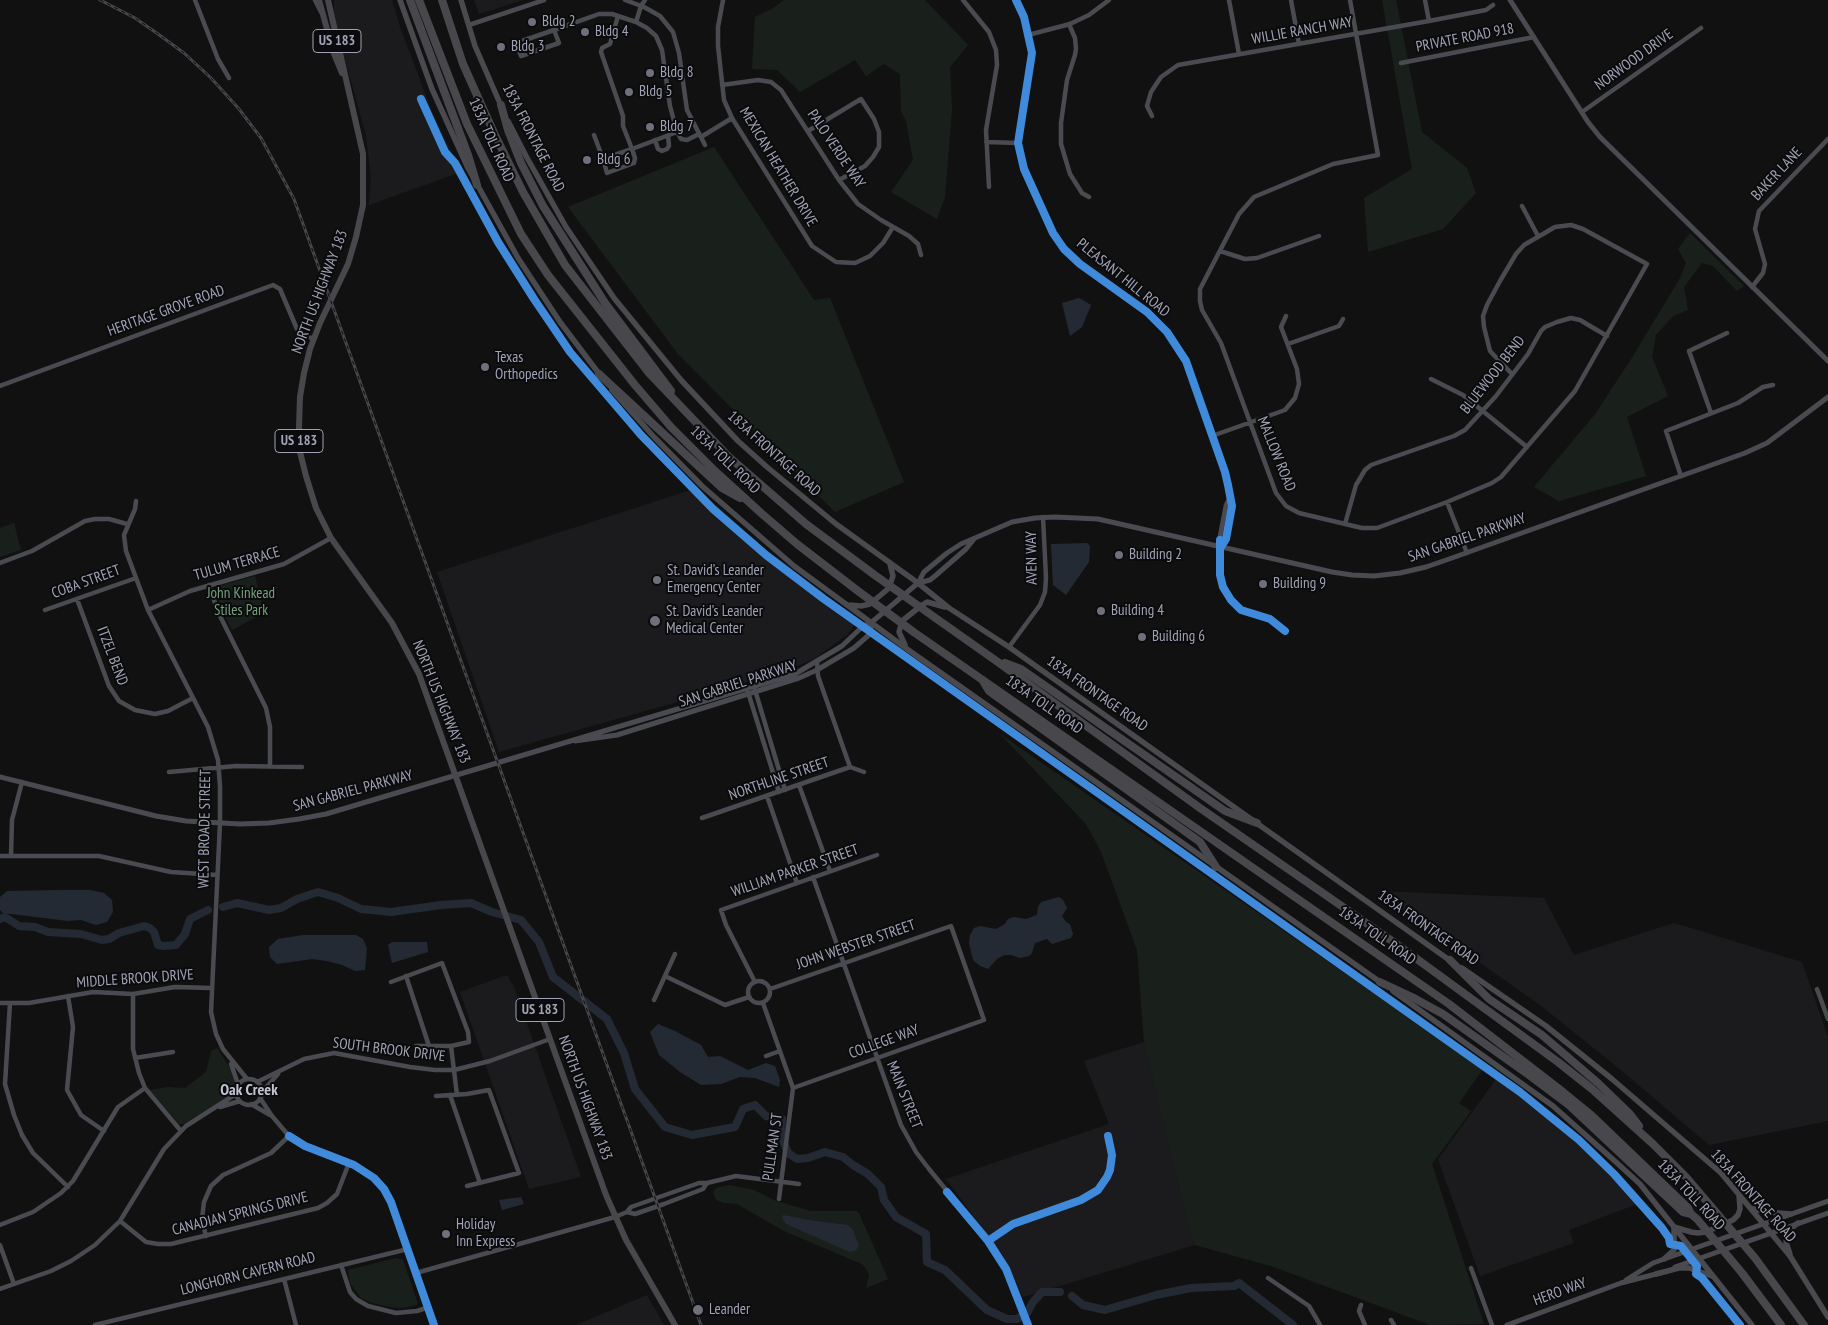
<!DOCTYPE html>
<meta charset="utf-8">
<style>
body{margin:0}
canvas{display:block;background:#111}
</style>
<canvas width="1828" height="1325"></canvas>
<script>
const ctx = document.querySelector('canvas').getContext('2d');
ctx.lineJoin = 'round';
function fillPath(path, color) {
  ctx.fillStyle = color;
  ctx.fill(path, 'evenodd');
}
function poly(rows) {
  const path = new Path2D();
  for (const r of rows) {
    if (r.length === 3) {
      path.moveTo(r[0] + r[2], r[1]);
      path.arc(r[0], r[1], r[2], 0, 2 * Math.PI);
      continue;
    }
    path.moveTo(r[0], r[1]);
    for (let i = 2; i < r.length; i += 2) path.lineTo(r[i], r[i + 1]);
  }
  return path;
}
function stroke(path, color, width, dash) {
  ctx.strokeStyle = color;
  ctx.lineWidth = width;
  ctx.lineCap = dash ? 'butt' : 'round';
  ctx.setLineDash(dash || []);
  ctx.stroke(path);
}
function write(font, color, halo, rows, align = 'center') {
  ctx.font = font + ' "PT Sans Narrow",sans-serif';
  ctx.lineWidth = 4;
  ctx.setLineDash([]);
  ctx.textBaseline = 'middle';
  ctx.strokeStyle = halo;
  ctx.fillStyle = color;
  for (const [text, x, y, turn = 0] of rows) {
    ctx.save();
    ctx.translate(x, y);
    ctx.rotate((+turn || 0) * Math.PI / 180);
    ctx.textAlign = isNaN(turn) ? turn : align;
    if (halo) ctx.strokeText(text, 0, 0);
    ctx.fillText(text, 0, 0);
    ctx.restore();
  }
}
const built = poly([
 [334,0,392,0,400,27,433,114,461,172,369,205,371,178,366,135,334,20],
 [474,0,523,0,479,14],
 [697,488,786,568,856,619,856,623,848,634,814,659,777,674,499,752,437,572],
 [1378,891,1544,898,1574,955,1674,923,1802,962,1828,1037,1828,1121,1709,1145,1622,1071,1540,1005],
 [504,976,508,976,511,983,513,984,581,1177,529,1189,460,992],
 [1144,1042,1191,1238,1195,1245,1023,1297,1003,1256,946,1179,1109,1124,1084,1061],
 [1497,1078,1570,1137,1612,1176,1637,1204,1569,1230,1574,1243,1480,1276,1438,1159],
 [647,1295,664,1325,576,1325]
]);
const green = poly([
 [784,0,925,0,968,45,950,67,952,110,945,197,937,219,891,192,913,160,906,121,901,111,900,74,884,64,866,76,855,60,800,92,777,70,752,69,755,17,772,9],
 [1382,0,1396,0,1422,132,1467,168,1476,193,1443,229,1368,252,1364,198,1412,169],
 [714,147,814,300,830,298,904,482,835,512,678,354,568,207],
 [1690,233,1744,286,1737,291,1713,266,1702,263,1684,287,1688,310,1673,316,1656,335,1652,357,1668,396,1627,417,1646,476,1559,501,1534,487,1596,413,1633,356,1680,278,1686,263,1678,249],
 [14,523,21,550,0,557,0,528],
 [255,576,264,613,232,630,220,607,216,587],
 [1000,734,1483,1069,1459,1103,1471,1111,1432,1164,1484,1324,1430,1325,1274,1267,1195,1245,1191,1238,1144,1042,1137,950,1101,852,1086,824],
 [217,1048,235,1076,236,1084,234,1091,231,1096,184,1124,179,1124,150,1090,168,1087,185,1088,206,1072,211,1051],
 [729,1185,754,1190,776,1201,811,1211,856,1211,859,1213,888,1279,866,1288,869,1276,867,1270,862,1264,784,1231,737,1204,724,1203,716,1200,713,1192,716,1188],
 [396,1258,403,1260,417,1301,417,1305,402,1308,391,1307,372,1303,361,1298,350,1283,348,1270]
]);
const water = poly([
 [1079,298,1091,305,1082,327,1070,336,1062,303],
 [1087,543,1090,546,1089,562,1066,595,1053,585,1051,544],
 [62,890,90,890,104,893,112,900,113,912,107,922,96,925,81,920,68,921,3,913,0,910,0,897,7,891],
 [1059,897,1063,900,1067,908,1062,916,1066,922,1070,924,1073,934,1071,938,1052,944,1047,939,1035,943,1032,953,1029,956,1020,958,1011,955,1004,955,997,959,988,969,980,966,973,960,969,943,970,935,974,928,980,926,996,929,1005,924,1008,919,1014,917,1026,919,1037,915,1038,907,1041,902],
 [303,935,356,935,363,939,367,948,365,970,355,971,342,965,327,961,312,959,277,964,270,957,269,947,278,939],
 [392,942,427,942,428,952,392,963,388,945],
 [658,1024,675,1031,701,1045,708,1057,720,1056,748,1070,766,1063,775,1066,780,1080,779,1087,755,1078,740,1077,721,1084,701,1085,680,1072,659,1055,650,1032],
 [521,1197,524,1204,502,1210,499,1200],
 [783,1215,815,1221,848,1225,853,1230,859,1246,855,1251,850,1252,786,1224,782,1218]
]);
const river = poly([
 [223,907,237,903,269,910,281,908,297,899,318,892,338,898,361,909,391,912,441,905,471,903,492,912,521,920,539,942,553,977,607,1019,624,1053,635,1089,665,1127,692,1135,735,1127,743,1109,755,1105,766,1116,782,1119,781,1135,788,1153,797,1159,808,1158,825,1152,843,1157,853,1165,868,1174,881,1187,884,1200,896,1217,926,1234,927,1262,945,1270,987,1310,1007,1319,1017,1319,1027,1313,1033,1302,1042,1292,1060,1292],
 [0,919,5,917,19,926,35,927,48,932,81,934,102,940,109,939,119,933,144,926,150,928,154,932,158,945,164,946,176,945,185,934,190,919,208,910],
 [1072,1296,1083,1305,1105,1310,1156,1295,1191,1288,1234,1286,1239,1283,1293,1325]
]);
const minor = poly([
 [195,0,218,59,229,78],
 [315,0,321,12],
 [625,0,644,7,660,16,673,32,679,53,687,110,705,145],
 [723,0,718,27,718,46,724,100,732,118,812,246,836,262,855,263,870,256,883,243,893,227],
 [963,0,989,32,996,50,997,65,986,130,989,187],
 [1016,0,1024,17,1032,53,1018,143,1024,169,1053,233,1064,249,1080,264,1147,312,1167,332,1186,361,1225,472,1228,485,1232,506,1226,539,1221,547],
 [1229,0,1239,54],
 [1291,0,1299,44],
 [1350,0,1378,155,1333,164,1254,197,1239,214,1200,289,1200,301,1202,310,1221,343,1276,493,1286,506,1299,513,1362,528,1377,528,1447,502,1492,483,1501,477,1575,391,1647,264,1583,229,1571,225,1555,227,1524,245,1516,254,1500,281,1487,305,1483,316,1484,327,1490,351,1512,374],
 [1425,0,1429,21],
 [618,16,610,44,602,48,601,52,623,116,623,126,632,149,677,132,681,139,687,140,699,134],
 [636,22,647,28,656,36,662,50,670,106,677,132],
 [1069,24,1075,38,1076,49,1075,55,1067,80,1061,123,1061,144,1070,174,1082,193,1089,197],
 [469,25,544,0],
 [554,30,559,43,521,56,516,43,554,30,599,14,612,14,636,22,641,6,645,0],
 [1028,35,1070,24,1089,15,1109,0],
 [1401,63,1534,37],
 [722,85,758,80,771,82,781,90,839,180,858,204,881,220,909,236,918,244,921,255],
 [1582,112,1701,28],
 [1152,116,1147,106,1151,92,1161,77,1178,65,1429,21,1486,10,1493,5],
 [808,131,861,99,874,119,879,132,879,147,873,157,865,166,839,180],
 [594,135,603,159,632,149,635,158,634,163,607,173,603,159],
 [701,137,732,118],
 [655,140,658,149,662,151,667,149,669,146,668,136],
 [986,142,1018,143],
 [1522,206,1538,236],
 [1220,251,1245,259,1257,258,1319,236],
 [1752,287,1763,273,1765,264,1755,229,1759,211,1828,139],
 [1288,344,1339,326,1343,319],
 [1431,379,1463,395,1527,447],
 [0,386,273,285,280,289,297,329,304,335,314,339],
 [1711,413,1689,351,1727,333],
 [1212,436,1285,410,1295,398,1299,384,1297,369,1281,327,1286,316],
 [1681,476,1666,431,1738,403,1763,387,1773,385],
 [1229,499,1226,505,1220,536,1220,575,1223,587,1231,600,1241,610,1269,618,1285,631],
 [136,501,135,509,124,535,126,551,148,610,208,727,218,760,220,786,220,823,211,1012,216,1034,223,1049,247,1079],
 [1447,502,1467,553],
 [1345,524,1356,485,1365,470,1371,465,1454,436,1465,430,1496,396,1528,354,1541,331,1545,327,1557,322,1571,318,1580,320,1607,336],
 [0,563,32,551,85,521,95,519,109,519,127,524],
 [209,585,218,612,266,708,270,727,270,766],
 [77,599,109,686,119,701,135,710,155,714,168,711,193,698],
 [45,610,136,578],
 [148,610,190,591,284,564,331,538],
 [1009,647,1040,605,1045,592,1046,578,1043,517],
 [817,662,818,676,850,767],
 [755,690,785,790],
 [748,692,779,792],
 [169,772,236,766,302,767],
 [799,785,830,871],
 [767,796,797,883],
 [702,818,850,767,864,772],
 [0,856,99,856,171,872,217,875],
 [11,856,12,820,22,782],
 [813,877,901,1125,916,1152,929,1169,988,1241,1006,1269,1028,1325],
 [406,976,429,1046],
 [665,976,725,1005,749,997],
 [759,992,11],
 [391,982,442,963,468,1032,469,1042,451,1046,416,1046],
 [755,982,726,925,721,910,877,855],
 [770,989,951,926,984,1020,793,1088],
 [1817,989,1828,1019],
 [133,994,133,1049,139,1073,145,1088,181,1131],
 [68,996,73,1027,67,1090,81,1115,104,1131],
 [654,1000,675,954],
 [0,1003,29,1003,93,992,133,994,175,987,211,988],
 [10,1003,5,1084,14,1115,22,1135,33,1153,68,1187],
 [763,1003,793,1088,779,1199],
 [451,1046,457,1095],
 [766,1056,780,1051],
 [135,1058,173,1052],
 [231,1064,238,1084],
 [249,1092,13],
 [257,1082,304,1059,334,1053,410,1067,435,1070,454,1070,490,1061,550,1039],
 [262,1092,278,1074],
 [450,1095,480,1183],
 [436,1096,467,1094,489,1090,519,1173,467,1186],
 [260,1098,272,1116,289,1136,305,1146,354,1165,374,1178,384,1189,391,1202,434,1325],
 [251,1104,270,1115],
 [220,1107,240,1101],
 [627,1212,635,1214,664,1204,703,1189,707,1183],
 [120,1221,146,1242,158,1244,171,1244,318,1208,327,1203,337,1194,349,1163],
 [0,1225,33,1212,61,1193,73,1181,118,1107,145,1088],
 [206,1236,202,1221,203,1210,204,1202,211,1186,223,1175,271,1153,289,1136],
 [0,1245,14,1284],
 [341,1265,350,1292,356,1299,368,1306,396,1313,417,1311,429,1307],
 [1471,1268,1492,1325],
 [416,1273,615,1217,627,1212,631,1207,699,1183,707,1183,736,1176,799,1184],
 [1268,1278,1309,1306,1320,1325],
 [284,1279,296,1325],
 [0,1289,51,1271,71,1261,95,1245,120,1221,164,1149,186,1126,236,1094],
 [1361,1305,1359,1311,1365,1325],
 [1391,1320,1394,1325],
 [95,1325,408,1249]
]);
const tertiary = poly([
 [1510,0,1588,122,1600,137,1828,361],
 [918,583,924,572,947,553,961,544,1012,522,1035,518,1055,517,1098,519,1332,572,1352,575,1374,576,1400,573,1426,567,1452,558,1745,453,1767,443,1828,397],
 [575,741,617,735,799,678,817,670,854,648,870,634,872,622],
 [0,777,156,816,186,821,240,824,269,823,299,819,326,814,795,674,842,646,863,626,872,622,918,583,930,580,935,576,966,549,974,539],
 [1675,1267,1828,1213],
 [1626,1280,1653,1263,1828,1201],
 [1507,1325,1621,1283,1660,1273]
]);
const secondary = poly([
 [400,0,432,89,468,168,518,258,560,322,600,375],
 [461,0,475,46,502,108],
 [508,121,526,156,566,227,614,298,681,380,738,441,767,467,836,524,918,583,949,608,1009,647,1452,962],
 [612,390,654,437,702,486,794,566,907,649,1383,984],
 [850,605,861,606,870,604,889,588,893,576,890,564],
 [905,645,899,632,902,621,922,605,927,602,945,607],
 [1462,968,1546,1026,1612,1079,1721,1173,1790,1256,1828,1317],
 [1393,991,1553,1106,1617,1163,1640,1184,1674,1227,1752,1325],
 [1750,1208,1767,1212,1791,1214],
 [1674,1227,1691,1232,1698,1233,1706,1232,1733,1220,1738,1215,1740,1209,1739,1195],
 [1790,1254,1786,1242,1787,1235,1790,1229,1798,1223],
 [1664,1259,1674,1250,1674,1227],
 [1656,1274,1679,1268,1689,1268,1712,1276]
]);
const primary = poly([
 [319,0,333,51,342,73],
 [328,0,363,154,363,205,356,237,348,264,320,323,310,349,304,373,300,397,299,427,300,452,306,476,316,508,331,538,392,623,419,674,606,1195,626,1240,675,1325]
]);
const motorway = poly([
 [410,0,468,155,477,185],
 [419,0,467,124,521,234,548,275,635,385,671,427,715,471,761,513,797,544,858,591,915,633,1449,1004,1563,1092,1590,1114,1688,1208,1691,1214,1697,1219,1742,1273,1781,1325],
 [442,0,463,64,494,133,523,192,565,265,649,373,729,457,806,524,876,576,995,660,1200,808,1395,943,1558,1062,1592,1089,1653,1144,1686,1177,1755,1258,1804,1325],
 [501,105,508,130,521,163,543,206,605,303,671,391],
 [599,374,722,488,740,498],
 [1005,663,1021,669,1225,811,1257,823],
 [983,681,989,691,1200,842,1216,867],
 [1450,960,1489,999,1542,1035,1598,1083,1629,1113,1639,1126],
 [1380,982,1412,997,1443,1014,1529,1075,1569,1105,1683,1212,1691,1214]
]);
const rail = poly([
 [100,0,135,18,158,34,184,53,211,78,239,109,261,138,294,199,701,1325]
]);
const cycleway = poly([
 [1016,0,1024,17,1032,53,1018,143,1024,169,1053,233,1064,249,1080,264,1147,312,1167,332,1186,361,1225,472,1228,485,1232,506,1226,539,1221,547],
 [421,99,445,152,455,163,498,242,534,299,570,352,641,435,713,509,766,555,824,599,1520,1092,1579,1140,1614,1174,1662,1228,1669,1238,1670,1244,1681,1246,1697,1266,1696,1274,1702,1278,1740,1325],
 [1220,540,1220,575,1223,587,1231,600,1241,610,1270,619,1285,631],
 [289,1136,305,1146,354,1165,374,1178,384,1189,391,1202,434,1325],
 [947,1192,988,1241,1006,1269,1028,1325],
 [988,1241,1013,1224,1081,1200,1098,1190,1107,1177,1110,1170,1112,1155,1108,1136]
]);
const markers = [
 [532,22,5,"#6e707b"],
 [585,32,5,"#6e707b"],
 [501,47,5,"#6e707b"],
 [650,73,5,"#6e707b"],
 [629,92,5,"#6e707b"],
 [650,127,5,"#6e707b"],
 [587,160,5,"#6e707b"],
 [485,367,5,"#6e707b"],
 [1119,555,5,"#6e707b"],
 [657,580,5,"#6e707b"],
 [1263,584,5,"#6e707b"],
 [1101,611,5,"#6e707b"],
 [655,621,6,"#6e707b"],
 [1142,637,5,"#6e707b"],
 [446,1234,5,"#6e707b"],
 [698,1310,6,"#6e707b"]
];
const shields = [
 [337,41,48],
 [299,441,48],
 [540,1010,48]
];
const shieldNames = [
 ["US 183",337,41],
 ["US 183",299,441],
 ["US 183",540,1010]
];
const poiNames = [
 ["Bldg 2",542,22],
 ["Bldg 4",595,32],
 ["Bldg 3",511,47],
 ["Bldg 8",660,73],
 ["Bldg 5",639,92],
 ["Bldg 7",660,127],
 ["Bldg 6",597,160],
 ["Texas",495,358],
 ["Orthopedics",495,375],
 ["Building 2",1129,555],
 ["St. David’s Leander",667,571],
 ["Emergency Center",667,588],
 ["Building 9",1273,584],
 ["Building 4",1111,611],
 ["St. David’s Leander",666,612],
 ["Medical Center",666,629],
 ["Building 6",1152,637],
 ["Holiday",456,1225],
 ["Inn Express",456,1242],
 ["Leander",709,1310]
];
const streetNames = [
 ["WILLIE RANCH WAY",1302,31,-10],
 ["PRIVATE ROAD 918",1465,38,-11],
 ["NORWOOD DRIVE",1634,60,-36],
 ["183A FRONTAGE ROAD",533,138,63],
 ["183A TOLL ROAD",491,140,66],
 ["PALO VERDE WAY",836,149,56],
 ["MEXICAN HEATHER DRIVE",778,167,59],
 ["BAKER LANE",1777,174,-47],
 ["PLEASANT HILL ROAD",1123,278,39],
 ["NORTH US HIGHWAY 183",320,292,-69],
 ["HERITAGE GROVE ROAD",166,311,-20],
 ["BLUEWOOD BEND",1493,375,-52],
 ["183A FRONTAGE ROAD",774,454,42],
 ["MALLOW ROAD",1276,454,68],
 ["183A TOLL ROAD",725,460,44],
 ["SAN GABRIEL PARKWAY",1467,538,-19],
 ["AVEN WAY",1032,558,-91],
 ["TULUM TERRACE",237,564,-16],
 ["COBA STREET",86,582,-20],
 ["ITZEL BEND",112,656,69],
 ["SAN GABRIEL PARKWAY",738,684,-18],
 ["183A FRONTAGE ROAD",1097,694,35],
 ["NORTH US HIGHWAY 183",441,702,68],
 ["183A TOLL ROAD",1044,705,35],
 ["NORTHLINE STREET",779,779,-19],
 ["SAN GABRIEL PARKWAY",353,791,-15],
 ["WEST BROADE STREET",205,829,-89],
 ["WILLIAM PARKER STREET",795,871,-19],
 ["183A FRONTAGE ROAD",1428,928,35],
 ["183A TOLL ROAD",1377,936,35],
 ["JOHN WEBSTER STREET",856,945,-19],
 ["MIDDLE BROOK DRIVE",135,979,-4],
 ["COLLEGE WAY",884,1042,-20],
 ["SOUTH BROOK DRIVE",389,1050,7],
 ["MAIN STREET",904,1095,68],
 ["NORTH US HIGHWAY 183",585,1098,70],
 ["PULLMAN ST",773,1147,-82],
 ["183A TOLL ROAD",1691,1195,47],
 ["183A FRONTAGE ROAD",1753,1196,48],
 ["CANADIAN SPRINGS DRIVE",240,1214,-14],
 ["LONGHORN CAVERN ROAD",248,1274,-14],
 ["HERO WAY",1560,1292,-20]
];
const parkNames = [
 ["John Kinkead",241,594],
 ["Stiles Park",241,611]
];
const neighbourhoodNames = [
 ["Oak Creek",249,1090]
];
fillPath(built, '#1b1b1d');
fillPath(green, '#19201b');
fillPath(water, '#242a33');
stroke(river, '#242a33', 8);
stroke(minor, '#4a4b51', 4.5);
stroke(tertiary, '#4a4b51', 5);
stroke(secondary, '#49494e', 5.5);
stroke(primary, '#48484c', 6);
stroke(motorway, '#47474c', 8);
stroke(rail, '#45464a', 3);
stroke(rail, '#0b0b0d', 1, [4]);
stroke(cycleway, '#408adc', 8);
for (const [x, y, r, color] of markers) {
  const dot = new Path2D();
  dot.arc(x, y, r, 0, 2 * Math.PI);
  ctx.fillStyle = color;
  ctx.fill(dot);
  stroke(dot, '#0b0b0d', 2);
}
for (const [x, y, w] of shields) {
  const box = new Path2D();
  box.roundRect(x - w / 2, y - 11.5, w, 23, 4);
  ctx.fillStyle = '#0b0b0d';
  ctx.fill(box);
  stroke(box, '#a0a3b4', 1);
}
write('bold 14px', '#a0a3b4', null, shieldNames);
write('15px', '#a0a3b4', '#0b0b0d', poiNames, 'left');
write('15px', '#a0a3b4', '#0b0b0d', streetNames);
write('15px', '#75a17d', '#0b0b0d', parkNames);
write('bold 16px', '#c1c3d0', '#0b0b0d', neighbourhoodNames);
</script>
